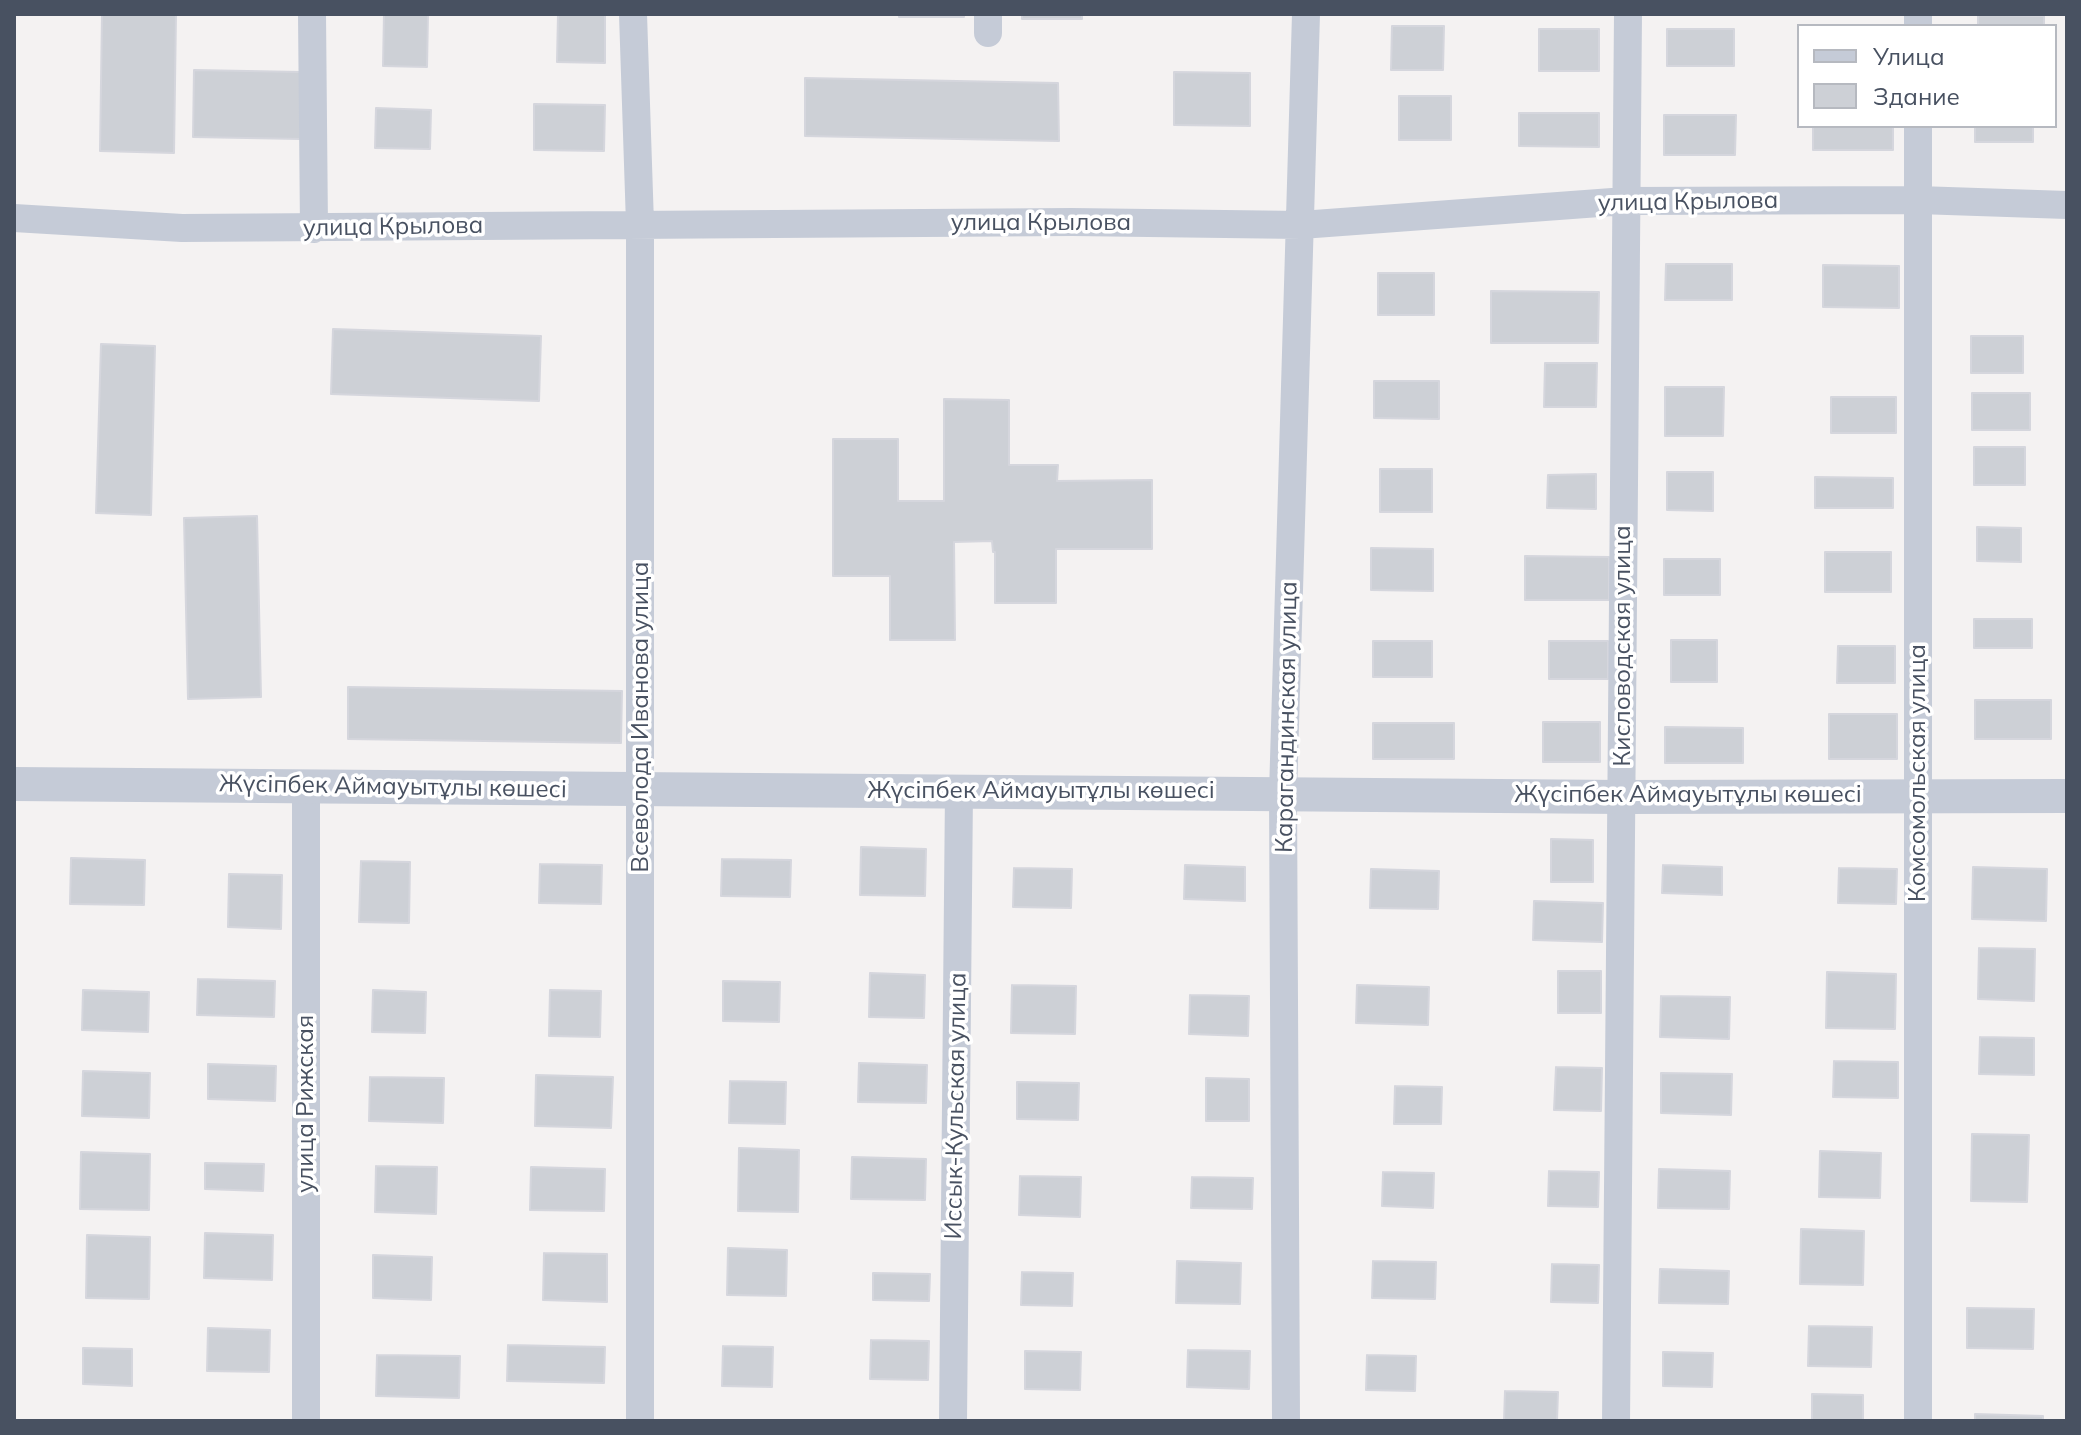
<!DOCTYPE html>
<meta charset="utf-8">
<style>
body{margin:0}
#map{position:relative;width:2081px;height:1435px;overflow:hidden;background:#f4f2f2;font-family:Mulish,sans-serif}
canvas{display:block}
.frame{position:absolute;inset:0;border:16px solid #485161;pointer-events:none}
.legend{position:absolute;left:1797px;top:24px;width:260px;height:104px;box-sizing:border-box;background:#fff;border:2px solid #b6b9c0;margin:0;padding:10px 14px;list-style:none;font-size:24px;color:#485161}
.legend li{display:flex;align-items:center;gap:16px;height:40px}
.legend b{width:40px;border:2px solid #b6b9c0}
</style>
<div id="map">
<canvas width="2081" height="1435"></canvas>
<div class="frame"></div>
<ul class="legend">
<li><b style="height:10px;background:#c5cbd7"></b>Улица</li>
<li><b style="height:22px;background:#cdd0d6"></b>Здание</li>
</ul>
</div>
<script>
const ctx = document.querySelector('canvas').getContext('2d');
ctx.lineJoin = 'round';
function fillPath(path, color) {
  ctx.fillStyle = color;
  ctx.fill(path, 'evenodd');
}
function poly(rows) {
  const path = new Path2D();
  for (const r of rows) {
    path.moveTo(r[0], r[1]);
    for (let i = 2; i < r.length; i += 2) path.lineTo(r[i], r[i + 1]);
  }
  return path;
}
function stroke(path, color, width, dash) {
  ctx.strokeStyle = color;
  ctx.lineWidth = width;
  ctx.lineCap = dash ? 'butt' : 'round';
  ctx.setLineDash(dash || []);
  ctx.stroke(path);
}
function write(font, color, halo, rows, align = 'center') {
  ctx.font = font + ' Mulish,sans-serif';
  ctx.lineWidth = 7;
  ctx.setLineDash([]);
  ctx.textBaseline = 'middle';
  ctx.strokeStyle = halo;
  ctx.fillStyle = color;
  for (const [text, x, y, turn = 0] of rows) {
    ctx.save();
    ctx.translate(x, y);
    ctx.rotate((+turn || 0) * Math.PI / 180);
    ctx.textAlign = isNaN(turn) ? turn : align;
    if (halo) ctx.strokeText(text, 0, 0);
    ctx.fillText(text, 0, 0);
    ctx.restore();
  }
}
const building = poly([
 [102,14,176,14,174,153,100,151,102,14],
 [384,14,428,14,427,67,383,66,384,14],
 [558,14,605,14,605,63,557,62,558,14],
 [899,14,964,14,964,17,899,17,899,14],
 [1022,14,1082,14,1082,19,1022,19,1022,14],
 [1978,15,2044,16,2044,26,1978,26,1978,15],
 [1392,26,1444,26,1443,70,1391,70,1392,26],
 [1539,29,1599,29,1599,71,1539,71,1539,29],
 [1667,29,1734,29,1734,66,1667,66,1667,29],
 [194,70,301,72,300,139,193,137,194,70],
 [1174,72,1250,73,1250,126,1174,125,1174,72],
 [805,78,1058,83,1059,141,805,136,805,78],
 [1399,96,1451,96,1451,140,1399,140,1399,96],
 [534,104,605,105,604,151,534,150,534,104],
 [376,108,431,110,430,149,375,148,376,108],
 [1519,113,1599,113,1599,147,1519,146,1519,113],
 [1664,115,1736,115,1735,155,1664,155,1664,115],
 [1813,126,1893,126,1893,150,1813,150,1813,126],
 [1975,126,2033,126,2033,142,1975,142,1975,126],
 [1666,264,1732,264,1732,300,1665,300,1666,264],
 [1823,265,1899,266,1899,308,1823,307,1823,265],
 [1378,273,1434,273,1434,315,1378,315,1378,273],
 [1491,291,1599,292,1598,343,1491,343,1491,291],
 [333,329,541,336,539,401,331,394,333,329],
 [1971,336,2023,336,2023,373,1971,373,1971,336],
 [101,344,155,346,151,515,96,513,101,344],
 [1545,363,1597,363,1596,407,1544,407,1545,363],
 [1374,381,1439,381,1439,419,1374,418,1374,381],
 [1665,387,1724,387,1723,436,1665,436,1665,387],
 [1972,393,2030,393,2030,430,1972,430,1972,393],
 [1831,397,1896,397,1896,433,1831,433,1831,397],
 [944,399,1009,400,1009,465,1058,465,1057,481,1152,480,1152,549,1056,549,1056,603,995,603,995,552,993,552,992,541,954,542,955,640,890,640,890,576,833,576,833,439,898,439,898,501,944,501,944,399],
 [1974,447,2025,447,2025,485,1974,485,1974,447],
 [1380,469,1432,469,1432,512,1380,512,1380,469],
 [1667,472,1713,472,1713,511,1667,510,1667,472],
 [1596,474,1596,509,1547,508,1548,475,1596,474],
 [1815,477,1893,478,1893,508,1815,508,1815,477],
 [257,516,261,697,188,699,184,518,257,516],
 [1977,527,2021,528,2021,562,1977,561,1977,527],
 [1371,548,1433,549,1433,591,1371,590,1371,548],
 [1825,552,1891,552,1891,592,1825,592,1825,552],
 [1525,556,1609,557,1609,600,1525,600,1525,556],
 [1664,559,1720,559,1720,595,1664,595,1664,559],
 [1974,619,2032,619,2032,648,1974,648,1974,619],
 [1671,640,1717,640,1717,682,1671,682,1671,640],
 [1373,641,1432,641,1432,677,1373,677,1373,641],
 [1549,641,1608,641,1608,679,1549,679,1549,641],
 [1838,646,1895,646,1895,683,1837,683,1838,646],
 [348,687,622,691,621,743,348,739,348,687],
 [1975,700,2051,700,2051,739,1975,739,1975,700],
 [1829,714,1897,714,1897,759,1829,759,1829,714],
 [1543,722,1600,722,1600,762,1543,762,1543,722],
 [1373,723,1454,723,1454,759,1373,759,1373,723],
 [1665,727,1743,728,1743,763,1665,763,1665,727],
 [1551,839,1593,840,1593,882,1551,882,1551,839],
 [861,847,926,849,925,896,860,895,861,847],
 [71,858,145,860,144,905,70,904,71,858],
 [722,859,791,860,790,897,721,896,722,859],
 [361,861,410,862,409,923,359,922,361,861],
 [540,864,602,865,601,904,539,903,540,864],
 [1185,865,1245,867,1245,901,1184,899,1185,865],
 [1663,865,1722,867,1722,895,1662,893,1663,865],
 [1973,867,2047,869,2046,921,1972,919,1973,867],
 [1014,868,1072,869,1071,908,1013,907,1014,868],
 [1839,868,1897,869,1896,904,1838,903,1839,868],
 [1371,869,1439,871,1438,909,1370,908,1371,869],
 [229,874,282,875,281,929,228,927,229,874],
 [1534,901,1603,903,1602,942,1533,940,1534,901],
 [1979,948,2035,949,2034,1001,1978,999,1979,948],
 [1558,971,1601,971,1601,1013,1558,1013,1558,971],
 [1827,972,1896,974,1895,1029,1826,1028,1827,972],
 [870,973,925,975,924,1018,869,1017,870,973],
 [198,979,275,981,274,1017,197,1015,198,979],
 [723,981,780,982,779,1022,723,1021,723,981],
 [1012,985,1076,986,1075,1034,1011,1033,1012,985],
 [1357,985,1429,987,1428,1025,1356,1023,1357,985],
 [83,990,149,992,148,1032,82,1030,83,990],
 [373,990,426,992,425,1033,372,1032,373,990],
 [550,990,601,991,600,1037,549,1036,550,990],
 [1190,995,1249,996,1248,1036,1189,1034,1190,995],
 [1661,996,1730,997,1729,1039,1660,1037,1661,996],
 [1980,1037,2034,1038,2034,1075,1979,1074,1980,1037],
 [1834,1061,1898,1062,1898,1098,1833,1097,1834,1061],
 [859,1063,927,1065,926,1103,858,1102,859,1063],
 [208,1064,276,1066,275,1101,208,1099,208,1064],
 [1556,1067,1602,1068,1601,1111,1554,1110,1556,1067],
 [83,1071,150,1073,149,1118,82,1116,83,1071],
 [1661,1073,1732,1074,1731,1115,1661,1113,1661,1073],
 [536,1075,613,1077,611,1128,535,1126,536,1075],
 [370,1077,444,1078,443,1123,369,1121,370,1077],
 [1206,1078,1249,1079,1249,1121,1206,1121,1206,1078],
 [730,1081,786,1082,785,1124,729,1123,730,1081],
 [1017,1082,1079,1083,1078,1120,1017,1119,1017,1082],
 [1395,1086,1442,1087,1441,1124,1394,1124,1395,1086],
 [1972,1134,2029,1135,2027,1202,1971,1201,1972,1134],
 [739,1148,799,1150,798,1212,738,1211,739,1148],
 [1820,1151,1881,1153,1880,1198,1819,1197,1820,1151],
 [81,1152,150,1154,149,1210,80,1209,81,1152],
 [852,1157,926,1159,925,1200,851,1199,852,1157],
 [205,1163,264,1164,263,1191,205,1189,205,1163],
 [376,1166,437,1167,436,1214,375,1212,376,1166],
 [531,1167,605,1169,604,1211,530,1210,531,1167],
 [1659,1169,1730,1171,1729,1209,1658,1208,1659,1169],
 [1549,1171,1599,1172,1598,1207,1548,1206,1549,1171],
 [1383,1172,1434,1173,1433,1208,1382,1206,1383,1172],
 [1020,1176,1081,1177,1080,1217,1019,1215,1020,1176],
 [1192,1177,1253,1178,1252,1209,1191,1208,1192,1177],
 [1801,1229,1864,1231,1863,1285,1800,1284,1801,1229],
 [205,1233,273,1235,272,1280,204,1278,205,1233],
 [87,1235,150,1237,149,1299,86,1298,87,1235],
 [728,1248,787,1250,786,1296,727,1295,728,1248],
 [544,1253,607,1254,607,1302,543,1300,544,1253],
 [373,1255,432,1257,431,1300,373,1298,373,1255],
 [1177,1261,1241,1263,1240,1304,1176,1303,1177,1261],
 [1373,1261,1436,1262,1435,1299,1372,1298,1373,1261],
 [1552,1264,1599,1265,1598,1303,1551,1302,1552,1264],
 [1660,1269,1729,1271,1728,1304,1659,1303,1660,1269],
 [1022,1272,1073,1273,1072,1306,1021,1305,1022,1272],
 [873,1273,930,1274,929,1301,873,1300,873,1273],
 [1967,1308,2034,1309,2033,1349,1967,1348,1967,1308],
 [1809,1326,1872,1327,1871,1367,1808,1366,1809,1326],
 [208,1328,270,1330,269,1372,207,1371,208,1328],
 [871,1340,929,1341,928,1380,870,1379,871,1340],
 [508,1345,605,1347,604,1383,507,1381,508,1345],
 [723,1346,773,1347,772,1387,722,1386,723,1346],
 [83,1348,132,1349,132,1386,83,1384,83,1348],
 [1188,1350,1250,1351,1249,1389,1187,1387,1188,1350],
 [1025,1351,1081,1352,1080,1390,1025,1389,1025,1351],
 [1663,1352,1713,1353,1712,1387,1663,1386,1663,1352],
 [377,1355,460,1356,459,1398,376,1396,377,1355],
 [1367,1355,1416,1356,1415,1391,1366,1390,1367,1355],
 [1505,1391,1558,1392,1557,1421,1504,1421,1505,1391],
 [1812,1394,1863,1395,1863,1421,1812,1421,1812,1394],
 [1975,1414,2043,1416,2043,1421,1975,1421,1975,1414]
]);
const minor = poly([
 [312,14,314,229],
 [633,14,640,224,640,1421],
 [1918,14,1918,26],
 [988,33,988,14],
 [1918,126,1918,1421],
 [14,218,182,228,1072,222,1301,225,1626,201,1918,200,2067,205],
 [306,1421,306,787],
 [953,1421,959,790],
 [1286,1421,1283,793,1306,14],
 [1616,1421,1628,14]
]);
const tertiary = poly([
 [14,784,1622,797,2067,796]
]);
const streetNames = [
 ["улица Крылова",1688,202,-1],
 ["улица Крылова",1041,223],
 ["улица Крылова",393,227,-1],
 ["Кисловодская улица",1623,646,-90],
 ["Всеволода Иванова улица",641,717,-90],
 ["Карагандинская улица",1287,717,-89],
 ["Комсомольская улица",1918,773,-90],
 ["Жүсіпбек Аймауытұлы көшесі",393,787,1],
 ["Жүсіпбек Аймауытұлы көшесі",1041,791],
 ["Жүсіпбек Аймауытұлы көшесі",1688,795],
 ["улица Рижская",306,1104,-90],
 ["Иссык-Кульская улица",956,1106,-89]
];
fillPath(building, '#cdd0d6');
stroke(building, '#d5d6dd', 2);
stroke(minor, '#c5cbd7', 28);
stroke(tertiary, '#c5cbd7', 34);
write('24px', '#485161', '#fff', streetNames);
</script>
